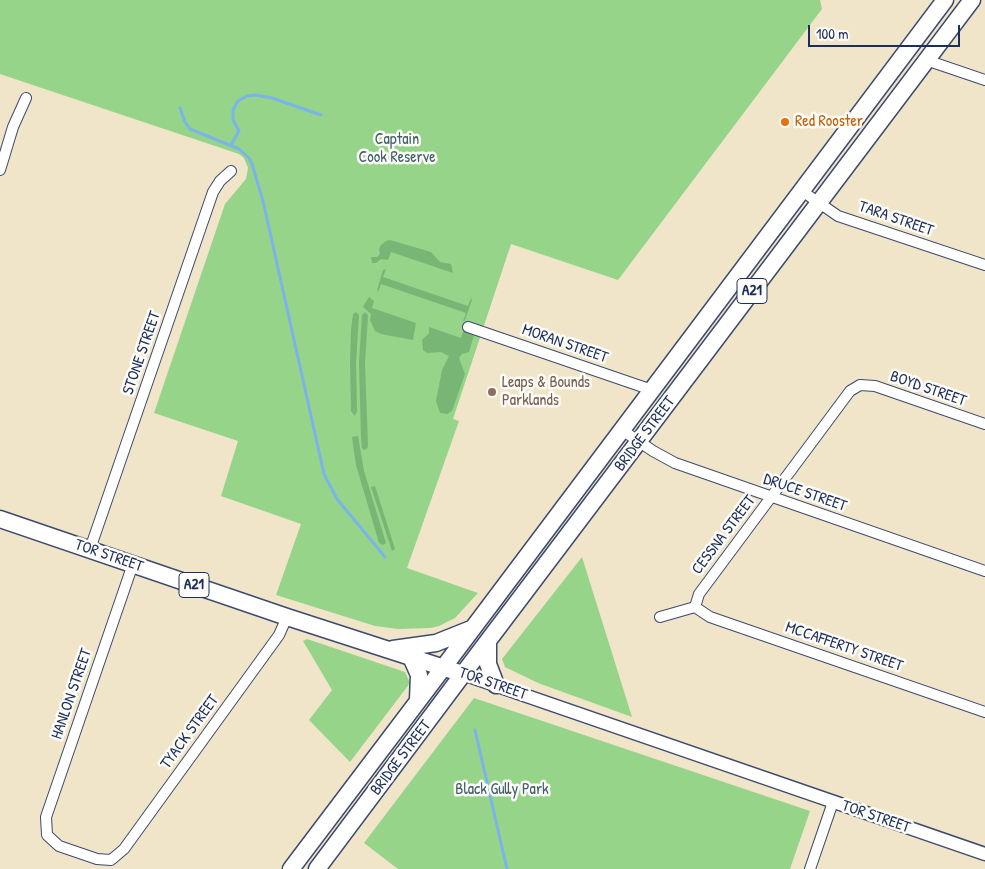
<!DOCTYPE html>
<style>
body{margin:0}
#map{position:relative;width:985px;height:869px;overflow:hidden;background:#f0e5c9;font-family:"Patrick Hand",sans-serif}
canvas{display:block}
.scale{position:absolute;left:808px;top:25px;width:152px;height:22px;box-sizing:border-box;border:2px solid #1b2f5e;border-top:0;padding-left:6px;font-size:15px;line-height:18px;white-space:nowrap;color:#1b2f5e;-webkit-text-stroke:4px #fdfcf7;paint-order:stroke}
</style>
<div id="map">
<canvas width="985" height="869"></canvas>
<div class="scale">100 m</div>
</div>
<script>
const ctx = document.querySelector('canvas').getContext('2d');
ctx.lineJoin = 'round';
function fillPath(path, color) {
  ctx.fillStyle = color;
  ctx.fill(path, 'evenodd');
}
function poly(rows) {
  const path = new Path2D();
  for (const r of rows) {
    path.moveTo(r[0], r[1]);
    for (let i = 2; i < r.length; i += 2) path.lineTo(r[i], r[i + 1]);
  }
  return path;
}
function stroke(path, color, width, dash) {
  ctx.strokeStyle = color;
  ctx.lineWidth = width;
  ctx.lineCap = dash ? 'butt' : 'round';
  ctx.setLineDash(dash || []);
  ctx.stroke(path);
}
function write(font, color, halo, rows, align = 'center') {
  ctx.font = font + ' "Patrick Hand",sans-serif';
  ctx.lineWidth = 5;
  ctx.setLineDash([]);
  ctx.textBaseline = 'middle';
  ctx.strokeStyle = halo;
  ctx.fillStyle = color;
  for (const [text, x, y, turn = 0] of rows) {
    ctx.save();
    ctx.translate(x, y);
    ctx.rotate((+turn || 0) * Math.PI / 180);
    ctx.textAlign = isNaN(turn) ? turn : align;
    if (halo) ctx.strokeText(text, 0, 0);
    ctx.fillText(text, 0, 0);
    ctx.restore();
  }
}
const green = poly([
 [0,0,820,0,822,9,618,280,511,244,453,419,459,421,407,568,478,593,455,618,439,626,430,628,398,629,375,626,276,595,301,524,221,496,238,441,154,413,225,204,246,179,248,168,244,158,239,154,0,74],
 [582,557,632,717,538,683,505,667,502,659],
 [307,639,405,672,410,683,350,762,309,720,332,690,303,641],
 [474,698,810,811,790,869,398,869,364,843]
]);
const forest = poly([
 [390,240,431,252,440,262,451,264,453,273,391,252,388,260,381,259,376,263,372,263,371,257,377,257,380,254,379,249,381,245,386,241],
 [386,269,383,277,468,306,471,298,472,300,465,320,463,321,466,313,381,284,378,292,377,290,383,270],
 [369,297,374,301,372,308,416,323,413,340,381,334,375,331,370,320,371,314,363,307],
 [356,312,359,315,356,363,357,411,355,416,351,411,350,363,351,330,353,314],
 [365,312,368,315,365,363,368,447,365,450,362,448,361,436,359,363,362,315],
 [429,327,461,338,463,331,474,335,469,352,462,354,459,358,465,374,452,411,447,414,440,413,436,401,442,370,449,356,441,352,427,353,423,350,422,340,429,333],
 [358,436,364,471,386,543,383,545,379,543,356,465,352,437],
 [375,486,395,549,392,551,371,487]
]);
const stream = poly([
 [180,108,185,122,190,129,239,149,249,158,252,164,263,201,324,474,337,499,385,557],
 [231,145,239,131,233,120,233,110,238,101,247,96,255,95,272,98,321,115],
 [475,730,507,869]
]);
const minor = poly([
 [926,60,985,80],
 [0,170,13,127,26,98],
 [802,191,838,216,985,265],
 [468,327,652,390],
 [622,430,653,451,675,463,985,571],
 [90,549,213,192,220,181,231,171],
 [133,564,46,817,47,835,59,846,97,859,111,860,124,849,279,635,287,617],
 [695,607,699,594,850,391,860,385,875,386,985,424],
 [695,607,710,617,985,712],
 [660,617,695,607],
 [810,869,833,802]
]);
const tertiary = poly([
 [463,674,985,854]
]);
const primary = poly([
 [411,657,419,675,418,700],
 [291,869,443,668],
 [317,869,463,674]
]);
const trunk = poly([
 [0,519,287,617,463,674,972,0],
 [488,643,488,664,496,685],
 [393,649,436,643,471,629],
 [443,668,945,0]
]);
const markers = [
 [785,122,5,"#e8710a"],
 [492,392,5,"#8d6e63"]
];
const shields = [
 [752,291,30],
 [194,585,30]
];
const shieldNames = [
 ["A21",752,291],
 ["A21",194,585]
];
const foodNames = [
 ["Red Rooster",795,122]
];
const parkNames = [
 ["Captain",397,140],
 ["Cook Reserve",397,158],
 ["Black Gully Park",502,790]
];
const streetNames = [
 ["TARA STREET",896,219,19],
 ["MORAN STREET",565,344,19],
 ["STONE STREET",142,353,-71],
 ["BOYD STREET",928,389,19],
 ["BRIDGE STREET",645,434,-53],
 ["DRUCE STREET",805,493,19],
 ["CESSNA STREET",724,535,-53],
 ["TOR STREET",109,556,19],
 ["MCCAFFERTY STREET",844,647,19],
 ["TOR STREET",493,684,19],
 ["HANLON STREET",72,694,-71],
 ["TYACK STREET",190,732,-54],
 ["BRIDGE STREET",401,758,-53],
 ["TOR STREET",876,817,19]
];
const educationNames = [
 ["Leaps & Bounds",502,383],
 ["Parklands",502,401]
];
fillPath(green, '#96d489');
fillPath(forest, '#78b675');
stroke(stream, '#7ab4eb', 3);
stroke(minor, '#3b4a6e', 12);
stroke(tertiary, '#3b4a6e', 15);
stroke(primary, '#3b4a6e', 19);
stroke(trunk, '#3b4a6e', 19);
stroke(minor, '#fff', 10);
stroke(tertiary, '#fff', 12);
stroke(primary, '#fff', 16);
stroke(trunk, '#fff', 16);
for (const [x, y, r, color] of markers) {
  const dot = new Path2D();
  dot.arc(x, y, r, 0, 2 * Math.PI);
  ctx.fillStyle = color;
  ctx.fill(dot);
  stroke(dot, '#fdfcf7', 2);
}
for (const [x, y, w] of shields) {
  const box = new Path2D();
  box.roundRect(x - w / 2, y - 12.5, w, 25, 4);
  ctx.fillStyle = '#fdfcf7';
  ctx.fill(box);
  stroke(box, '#1b2f5e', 1);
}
write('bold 15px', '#1b2f5e', null, shieldNames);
write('16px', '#c56008', '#fdfcf7', foodNames, 'left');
write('16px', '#40616b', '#fdfcf7', parkNames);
write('16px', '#1b2f5e', '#fdfcf7', streetNames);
write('16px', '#785e54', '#fdfcf7', educationNames, 'left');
</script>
